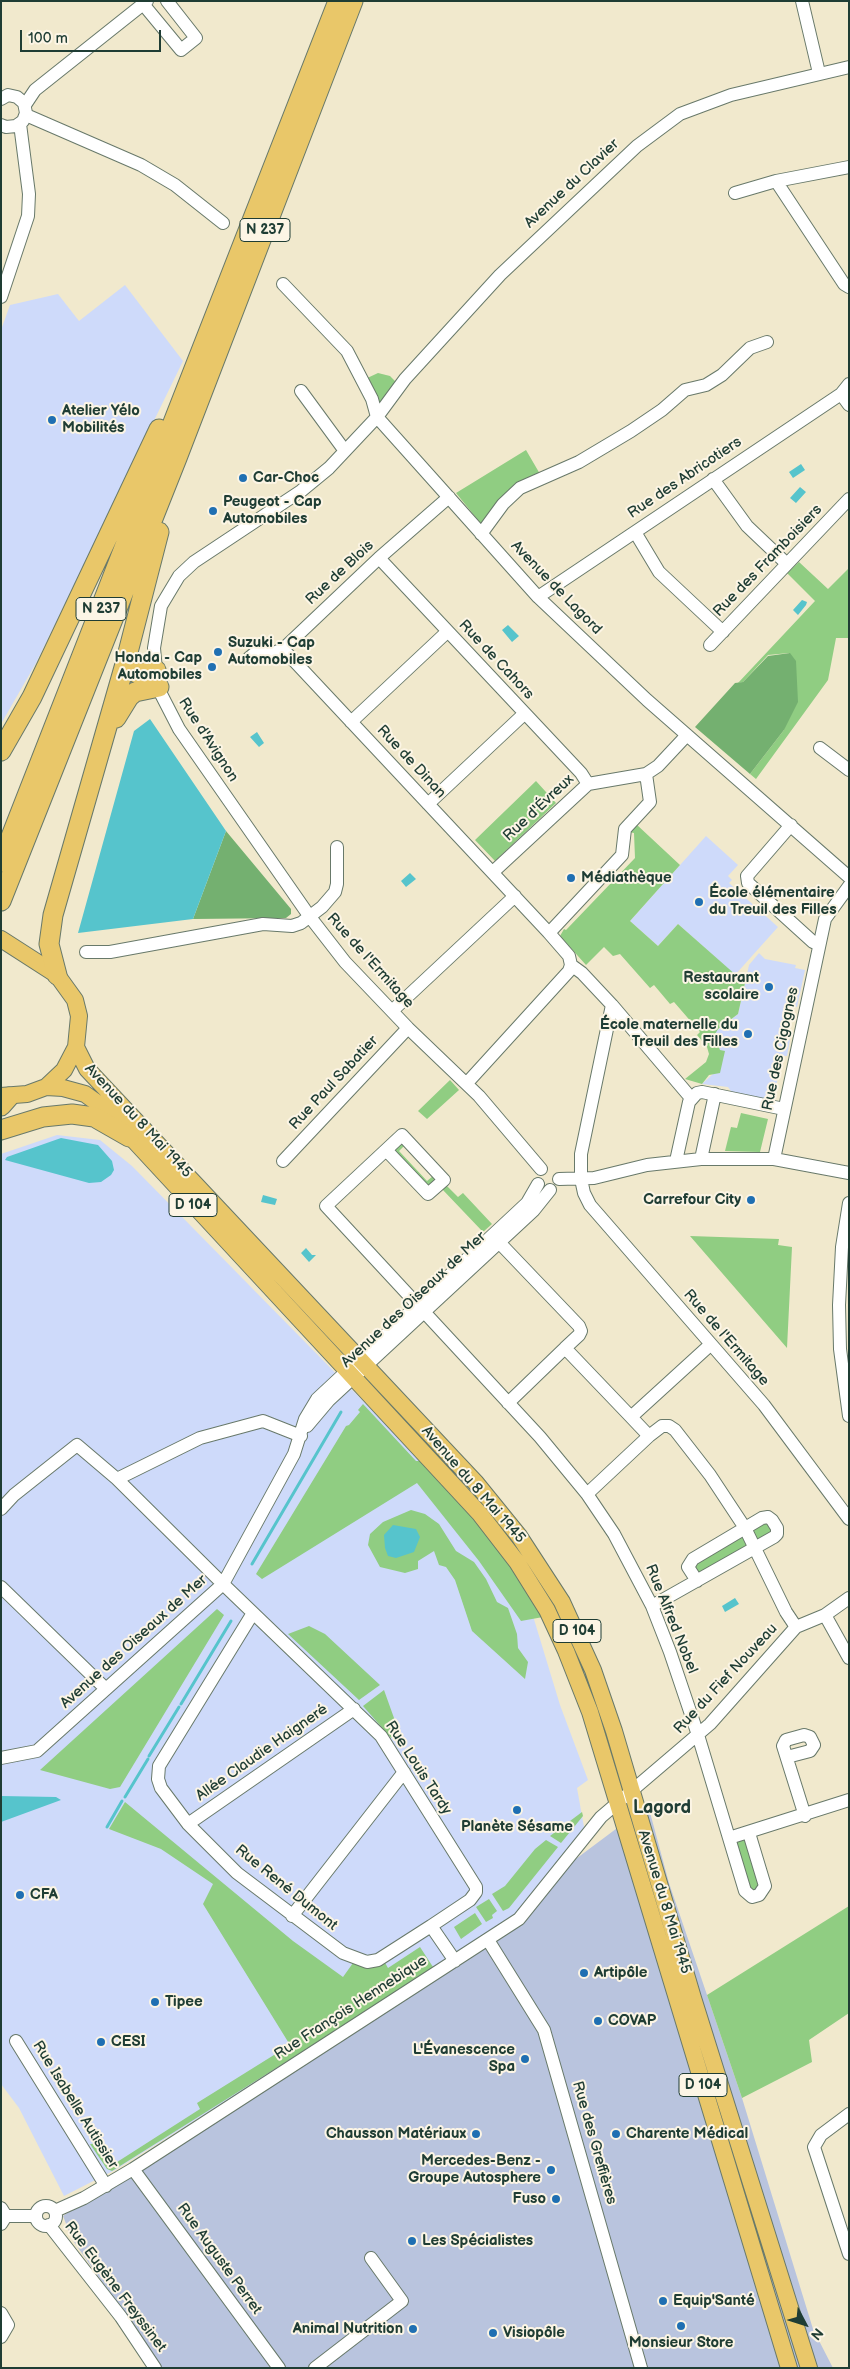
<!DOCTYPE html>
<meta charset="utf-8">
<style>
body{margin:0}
#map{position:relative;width:850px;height:2369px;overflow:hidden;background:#f1e9cd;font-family:"Balsamiq Sans",sans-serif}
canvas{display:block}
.frame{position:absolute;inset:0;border:2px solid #1f3d34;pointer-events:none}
.north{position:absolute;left:780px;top:2299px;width:50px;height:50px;-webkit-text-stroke:4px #fcf5e5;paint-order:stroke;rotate:130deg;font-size:14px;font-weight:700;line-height:20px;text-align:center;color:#1f3d34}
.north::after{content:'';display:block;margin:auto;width:18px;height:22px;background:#1f3d34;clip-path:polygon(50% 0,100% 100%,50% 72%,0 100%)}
.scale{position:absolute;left:20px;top:30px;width:141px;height:22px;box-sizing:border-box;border:2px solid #1f3d34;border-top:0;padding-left:6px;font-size:15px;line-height:18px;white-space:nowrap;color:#1f3d34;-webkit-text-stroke:4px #fcf5e5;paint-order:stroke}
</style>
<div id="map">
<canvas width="850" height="2369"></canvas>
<div class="frame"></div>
<div class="north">N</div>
<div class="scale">100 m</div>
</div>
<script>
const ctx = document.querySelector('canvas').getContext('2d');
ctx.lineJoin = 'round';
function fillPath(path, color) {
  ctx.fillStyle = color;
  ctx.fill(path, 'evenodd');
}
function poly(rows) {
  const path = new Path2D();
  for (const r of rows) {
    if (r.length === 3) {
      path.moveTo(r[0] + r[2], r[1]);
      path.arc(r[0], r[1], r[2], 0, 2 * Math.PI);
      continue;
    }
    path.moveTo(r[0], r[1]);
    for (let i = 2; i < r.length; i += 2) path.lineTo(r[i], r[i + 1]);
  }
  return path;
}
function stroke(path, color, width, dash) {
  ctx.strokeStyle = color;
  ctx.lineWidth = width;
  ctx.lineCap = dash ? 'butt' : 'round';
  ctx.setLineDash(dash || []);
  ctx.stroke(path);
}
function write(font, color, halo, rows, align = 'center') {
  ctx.font = font + ' "Balsamiq Sans",sans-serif';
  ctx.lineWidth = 4;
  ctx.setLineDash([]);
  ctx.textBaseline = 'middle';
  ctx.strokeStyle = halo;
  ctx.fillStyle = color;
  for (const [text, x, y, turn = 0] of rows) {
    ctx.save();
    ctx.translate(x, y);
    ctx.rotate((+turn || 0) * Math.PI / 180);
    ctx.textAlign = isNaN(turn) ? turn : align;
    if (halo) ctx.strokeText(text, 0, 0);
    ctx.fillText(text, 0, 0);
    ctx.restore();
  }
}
const built = poly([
 [125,285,183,361,36,663,1,724,1,330,10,305,58,294,79,321],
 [706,836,738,865,728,876,732,880,729,883,778,927,735,975,678,924,658,946,630,921],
 [759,953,765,959,796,965,795,968,805,970,797,1007,787,1005,780,1038,790,1040,787,1056,783,1056,772,1103,733,1094,728,1087,702,1084,713,1074,720,1050,714,1040,715,1032,738,1014,749,965],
 [57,1135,100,1140,132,1166,421,1460,533,1616,560,1705,588,1780,577,1788,584,1827,553,1876,519,1919,115,2170,64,2196,19,2108,1,2084,1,1154]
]);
const industrial = poly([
 [648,1805,669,1883,742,2098,813,2329,833,2368,162,2368,72,2239,63,2216,106,2186,519,1919,553,1876]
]);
const green = poly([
 [378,373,390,376,400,386,377,417,363,380],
 [526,450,540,474,482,525,456,493],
 [799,562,828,589,849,568,849,638,836,638,828,680,756,779,750,774,784,730,789,653,768,655,743,682,738,683,815,601,787,573],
 [536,781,556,803,495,861,475,840],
 [636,824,680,865,630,921,658,946,678,924,745,983,738,1014,718,1029,714,1036,720,1050,725,1051,720,1073,709,1075,702,1084,685,1079,706,1062,709,1054,707,1047,697,1035,700,1032,674,1002,670,1004,654,985,650,988,620,954,613,956,604,947,586,965,560,936,564,929,566,930,635,858,634,833,628,832],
 [450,1080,459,1090,427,1119,418,1111],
 [741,1113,768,1119,760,1152,725,1151,731,1127,737,1128],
 [401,1144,404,1146,399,1151,427,1181,433,1176,434,1179,431,1185,428,1185,394,1150],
 [446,1185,458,1197,463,1193,492,1224,483,1232,442,1189],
 [690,1236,779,1239,778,1245,792,1247,787,1348],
 [363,1404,416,1461,424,1461,462,1501,508,1559,543,1617,521,1621,479,1561,417,1483,262,1579,256,1574,346,1426,349,1425,360,1412,358,1410],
 [411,1510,425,1514,439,1524,456,1551,474,1562,486,1579,497,1602,508,1608,517,1634,518,1648,528,1662,525,1679,472,1631,455,1580,446,1567,439,1565,434,1551,418,1561,418,1569,405,1573,380,1567,368,1545,370,1534,383,1522],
 [762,1518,777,1528,697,1581,689,1562],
 [217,1609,224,1615,120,1787,110,1789,40,1770],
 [309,1626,325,1634,380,1685,359,1700,288,1634],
 [384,1690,399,1732,391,1738,363,1706],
 [125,1802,293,1941,343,1977,353,1963,384,1961,388,1968,420,1947,433,1967,297,2055,112,2171,107,2169,90,2144,102,2143,114,2164,200,2109,197,2103,290,2045,203,1904,213,1884,161,1849,109,1829],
 [582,1812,583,1816,561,1843,550,1836],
 [749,1833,765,1886,752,1897,729,1838],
 [546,1840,558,1847,509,1908,503,1911,492,1894,505,1886,535,1849],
 [489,1899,497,1911,492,1915,493,1918,486,1922,476,1907],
 [849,1906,849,2013,809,2040,812,2062,742,2098,707,1995],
 [475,1913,482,1924,461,1939,454,1927]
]);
const forest = poly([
 [790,653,796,661,798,702,784,730,750,774,695,727,735,683,743,682,768,656],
 [226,831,291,909,291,914,286,918,193,919]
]);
const water = poly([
 [801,464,805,470,793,478,789,472],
 [800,487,806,492,796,503,790,498],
 [802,600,807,602,806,605,798,615,793,610],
 [508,625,519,636,512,642,502,630],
 [150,719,226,831,193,919,78,933,134,731],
 [257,732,264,743,259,747,250,737],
 [410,873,416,879,406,887,401,881],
 [61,1138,98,1145,112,1161,114,1170,111,1175,101,1182,89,1183,5,1160,7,1157],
 [263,1195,277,1199,275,1205,261,1202],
 [306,1248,312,1255,316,1255,309,1262,301,1253],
 [393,1525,416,1529,420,1537,414,1552,396,1558,388,1556,385,1548,384,1535],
 [735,1598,739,1604,725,1612,722,1606],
 [1,1796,56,1797,61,1800,1,1822]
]);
const stream = poly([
 [252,1564,341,1412],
 [181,1704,231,1621],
 [149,1756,179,1707],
 [125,1797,148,1759],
 [107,1827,122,1801]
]);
const minor = poly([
 [802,1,819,73],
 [143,4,181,50,196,38,167,1],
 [1,99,8,95,17,97,24,103,26,113,23,121,16,126,6,127,1,125],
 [25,105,35,90,147,1],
 [26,115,141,165,175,185,223,223],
 [776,181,844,284,849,287],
 [735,193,776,181,849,167],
 [283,284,347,351,372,399,377,417,538,597,647,700,849,877],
 [1,297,28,216,29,194,20,124],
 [301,391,345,451],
 [841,394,849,405],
 [713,479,747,526,787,564],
 [635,532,659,572,723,632],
 [481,534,503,504,520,488,579,462,631,431,662,410,685,390,706,385,722,375,750,348,767,342],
 [379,558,581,773,588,784],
 [538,597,841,394,849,384],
 [710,645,849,499],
 [283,649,549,933,569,956,571,965],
 [249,658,255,653,271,654,283,649,379,558,449,497],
 [351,722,447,632],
 [820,748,849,770],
 [428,804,524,714],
 [791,825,747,876,748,883,813,942,819,945],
 [493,872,588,784,646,774,658,766,687,735],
 [549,933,622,855,625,829,650,802,646,774],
 [86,952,110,952,263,924,292,926,301,923,322,907,335,892,337,884,337,847],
 [571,965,582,973,612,1005,691,1098],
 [612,1005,581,1154,581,1179,584,1193,590,1205,764,1405,849,1519],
 [392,1011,515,896],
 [467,1083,569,971,571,965],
 [386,1150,428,1194,444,1180,402,1135,326,1206,540,1437,587,1494,614,1534,652,1606,670,1652,698,1735,745,1891,752,1897,759,1895,765,1886,749,1833],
 [701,1159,715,1094],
 [774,1159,825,919,849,886],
 [283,1161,408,1028],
 [676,1161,689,1102,697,1093,702,1092,784,1109],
 [541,1169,479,1096,408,1028,345,962,310,917,179,729,161,694,156,670,154,648,161,606,179,576,194,562,301,491,329,468,377,417,405,379,500,275,637,146,680,114,731,95,849,67],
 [559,1179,594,1178,647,1165,701,1159,774,1159,849,1173],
 [849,1203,842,1247,839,1305,840,1349,849,1416],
 [494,1237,579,1326,581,1331,579,1335,565,1348,631,1417],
 [508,1403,565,1348],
 [307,1426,329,1400,534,1210,550,1190],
 [649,1436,662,1426,669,1426,675,1430,710,1475,745,1528,786,1612,796,1627],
 [117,1479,223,1584,381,1736,476,1887,476,1892,470,1900,431,1926,455,1961],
 [587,1494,649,1436,631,1417,710,1345],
 [1,1509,14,1495,77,1445,117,1479,200,1438,263,1421,301,1436],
 [1,1587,106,1689],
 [652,1606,774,1537,777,1534,777,1528,772,1520,768,1517,762,1518,693,1559,688,1567,697,1581],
 [253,1613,159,1766,158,1779,161,1788,188,1824,237,1873,343,1953,367,1962,378,1960,431,1926],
 [825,1615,849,1658],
 [787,1757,810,1751,814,1745,810,1737,804,1735,786,1740,783,1746,805,1816],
 [1,1758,37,1751,223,1584,294,1454,305,1419,317,1399,527,1203,538,1184],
 [188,1824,354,1709],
 [729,1838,849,1800],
 [292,1916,404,1772],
 [488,1940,544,2030,641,2368],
 [16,2041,106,2186],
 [849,2114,821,2135,814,2147,849,2254],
 [133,2169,279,2368],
 [46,2216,10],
 [1,2208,6,2216,1,2224],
 [55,2211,84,2198,133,2169,519,1919,601,1817,710,1724,796,1627,825,1615,849,1598],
 [6,2216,36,2216],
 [49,2225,121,2317,155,2368],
 [1,2313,8,2325,1,2337],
 [315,2368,402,2301,371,2258]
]);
const major = poly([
 [1,939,57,975,75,1000,79,1016,76,1047,64,1070,46,1087,27,1094,1,1096],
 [76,1047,87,1069,476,1483,519,1536,562,1602,593,1670,614,1731,693,1998,809,2368],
 [46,1087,63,1088,85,1094,103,1107,480,1514,517,1562,547,1610,566,1651,590,1712,789,2368]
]);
const highway = poly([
 [125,664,138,674,156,670],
 [116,718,129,697,135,692,159,687],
 [1,751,32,697,159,429],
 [1,862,338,1],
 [1,901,177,458,353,1],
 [57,975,49,944,53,915,125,664,159,532],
 [1,1106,9,1097],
 [1,1130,43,1117,72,1114,94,1117,129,1137]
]);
const markers = [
 [52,420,5,"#1f6fb2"],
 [243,478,5,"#1f6fb2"],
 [213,511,5,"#1f6fb2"],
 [218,652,5,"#1f6fb2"],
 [212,667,5,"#1f6fb2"],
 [571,878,5,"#1f6fb2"],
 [699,902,5,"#1f6fb2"],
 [769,987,5,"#1f6fb2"],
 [748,1034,5,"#1f6fb2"],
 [751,1200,5,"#1f6fb2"],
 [517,1810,5,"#1f6fb2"],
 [20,1895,5,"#1f6fb2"],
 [584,1973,5,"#1f6fb2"],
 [155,2002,5,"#1f6fb2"],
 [598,2021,5,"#1f6fb2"],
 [101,2042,5,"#1f6fb2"],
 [525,2059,5,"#1f6fb2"],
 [476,2134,5,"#1f6fb2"],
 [616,2134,5,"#1f6fb2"],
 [551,2170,5,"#1f6fb2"],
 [556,2199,5,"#1f6fb2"],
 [412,2241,5,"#1f6fb2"],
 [663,2301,5,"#1f6fb2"],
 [681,2326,5,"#1f6fb2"],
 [413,2329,5,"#1f6fb2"],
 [493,2333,5,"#1f6fb2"]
];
const shields = [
 [265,230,50],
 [101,609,50],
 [193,1205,48],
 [577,1631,48],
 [703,2085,48]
];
const shieldNames = [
 ["N 237",265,230],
 ["N 237",101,609],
 ["D 104",193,1205],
 ["D 104",577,1631],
 ["D 104",703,2085]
];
const streetNames = [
 ["Avenue du Clavier",572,184,-43],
 ["Rue des Abricotiers",685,478,-34],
 ["Rue des Framboisiers",768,561,-46],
 ["Rue de Blois",340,573,-43],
 ["Avenue de Lagord",556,588,46],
 ["Rue de Cahors",496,660,47],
 ["Rue d'Avignon",208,740,57],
 ["Rue de Dinan",411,762,47],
 ["Rue d'Évreux",539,808,-43],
 ["Rue de l'Ermitage",370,961,48],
 ["Rue des Cigognes",781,1049,-78],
 ["Rue Paul Sabatier",334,1083,-47],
 ["Avenue du 8 Mai 1945",138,1121,47],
 ["Avenue des Oiseaux de Mer",414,1300,-43],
 ["Rue de l'Ermitage",726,1338,49],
 ["Avenue du 8 Mai 1945",473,1485,49],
 ["Rue Alfred Nobel",671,1619,68],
 ["Avenue des Oiseaux de Mer",134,1642,-42],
 ["Rue du Fief Nouveau",726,1679,-47],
 ["Allée Claudie Haigneré",262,1753,-35],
 ["Rue Louis Tardy",418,1768,57],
 ["Rue René Dumont",286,1888,39],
 ["Avenue du 8 Mai 1945",664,1902,73],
 ["Rue François Hennebique",351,2008,-33],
 ["Rue Isabelle Autissier",75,2105,58],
 ["Rue des Greffières",594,2143,74],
 ["Rue Auguste Perret",219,2259,54],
 ["Rue Eugène Freyssinet",115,2287,53]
];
const poiNames = [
 ["Atelier Yélo",62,411],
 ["Mobilités",62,428],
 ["Car-Choc",253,478],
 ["Peugeot - Cap",223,502],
 ["Automobiles",223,519],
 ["Suzuki - Cap",228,643],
 ["Automobiles",228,660],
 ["Honda - Cap",202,658,"right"],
 ["Automobiles",202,675,"right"],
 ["Médiathèque",581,878],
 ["École élémentaire",709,893],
 ["du Treuil des Filles",709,910],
 ["Restaurant",759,978,"right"],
 ["scolaire",759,995,"right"],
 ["École maternelle du",738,1025,"right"],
 ["Treuil des Filles",738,1042,"right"],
 ["Carrefour City",741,1200,"right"],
 ["Planète Sésame",517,1827,"center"],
 ["CFA",30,1895],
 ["Artipôle",594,1973],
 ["Tipee",165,2002],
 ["COVAP",608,2021],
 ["CESI",111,2042],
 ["L'Évanescence",515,2050,"right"],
 ["Spa",515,2067,"right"],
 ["Chausson Matériaux",466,2134,"right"],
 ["Charente Médical",626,2134],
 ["Mercedes-Benz -",541,2161,"right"],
 ["Groupe Autosphere",541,2178,"right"],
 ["Fuso",546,2199,"right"],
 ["Les Spécialistes",422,2241],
 ["Equip'Santé",673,2301],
 ["Animal Nutrition",403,2329,"right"],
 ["Visiopôle",503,2333],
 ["Monsieur Store",681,2343,"center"]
];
const quarterNames = [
 ["Lagord",662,1808]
];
fillPath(built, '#cedafa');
fillPath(industrial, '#b9c4de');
fillPath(green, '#90cd82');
fillPath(forest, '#74b070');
fillPath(water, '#56c4cc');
stroke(stream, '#56c4cc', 3);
stroke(minor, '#68796a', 14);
stroke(major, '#68796a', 18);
stroke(highway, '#68796a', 21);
stroke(minor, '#fff', 12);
stroke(major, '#e9c769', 16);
stroke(highway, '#e9c769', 19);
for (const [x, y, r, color] of markers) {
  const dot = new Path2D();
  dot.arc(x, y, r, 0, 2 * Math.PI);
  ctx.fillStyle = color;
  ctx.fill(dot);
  stroke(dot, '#fcf5e5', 2);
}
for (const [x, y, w] of shields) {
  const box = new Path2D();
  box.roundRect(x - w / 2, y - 11.5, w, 23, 4);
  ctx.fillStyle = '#fcf5e5';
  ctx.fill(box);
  stroke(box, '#1f3d34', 1);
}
write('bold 14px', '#1f3d34', null, shieldNames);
write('15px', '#1f3d34', '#fcf5e5', streetNames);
write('bold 15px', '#1f3d34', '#fcf5e5', poiNames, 'left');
write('bold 18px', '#1f3d34', '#fcf5e5', quarterNames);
</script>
